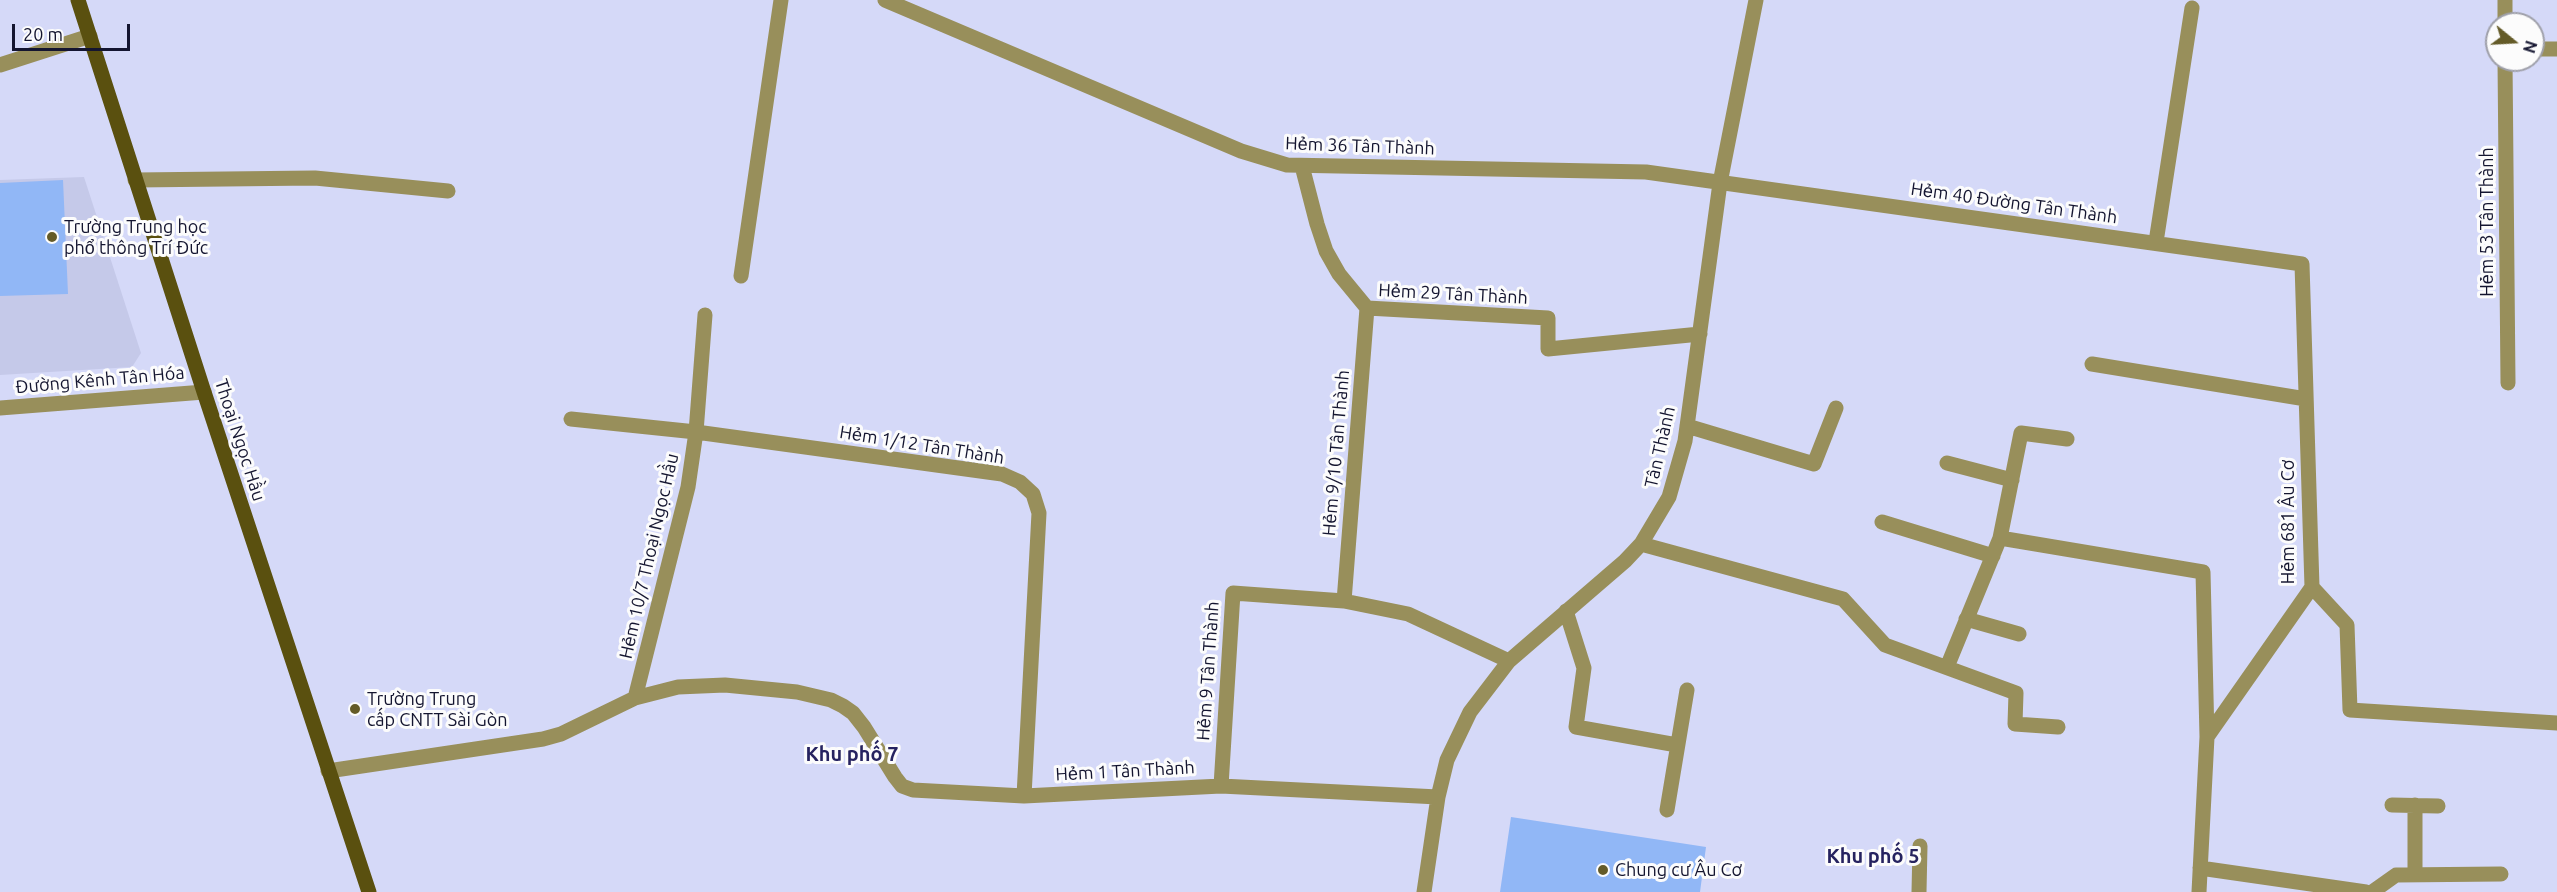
<!DOCTYPE html>
<meta charset="utf-8">
<style>
body{margin:0}
#map{position:relative;width:2557px;height:892px;overflow:hidden;background:#d5d9f8;font-family:Ubuntu,sans-serif}
canvas{display:block}
.north{position:absolute;left:2485px;top:12px;width:60px;height:60px;box-sizing:border-box;background:#fcfcfc;border:2px solid #9fa0aa;border-radius:50%;rotate:108deg;font-size:16px;font-weight:700;line-height:24px;text-align:center;color:#141530}
.north::after{content:'';display:block;margin:auto;width:21px;height:27px;background:#645b28;clip-path:polygon(50% 0,100% 100%,50% 72%,0 100%)}
.scale{position:absolute;left:12px;top:24px;width:118px;height:27px;box-sizing:border-box;border:3px solid #141530;border-top:0;padding-left:8px;font-size:18px;line-height:21px;white-space:nowrap;color:#141530;-webkit-text-stroke:4px #fcfcfc;paint-order:stroke}
</style>
<div id="map">
<canvas width="2557" height="892"></canvas>
<div class="north">N</div>
<div class="scale">20 m</div>
</div>
<script>
const ctx = document.querySelector('canvas').getContext('2d');
ctx.lineJoin = 'round';
function fillPath(path, color) {
  ctx.fillStyle = color;
  ctx.fill(path, 'evenodd');
}
function poly(rows) {
  const path = new Path2D();
  for (const r of rows) {
    path.moveTo(r[0], r[1]);
    for (let i = 2; i < r.length; i += 2) path.lineTo(r[i], r[i + 1]);
  }
  return path;
}
function stroke(path, color, width, dash) {
  ctx.strokeStyle = color;
  ctx.lineWidth = width;
  ctx.lineCap = dash ? 'butt' : 'round';
  ctx.setLineDash(dash || []);
  ctx.stroke(path);
}
function write(font, color, halo, rows, align = 'center') {
  ctx.font = font + ' Ubuntu,sans-serif';
  ctx.lineWidth = 6;
  ctx.setLineDash([]);
  ctx.textBaseline = 'middle';
  ctx.strokeStyle = halo;
  ctx.fillStyle = color;
  for (const [text, x, y, turn = 0] of rows) {
    ctx.save();
    ctx.translate(x, y);
    ctx.rotate((+turn || 0) * Math.PI / 180);
    ctx.textAlign = isNaN(turn) ? turn : align;
    if (halo) ctx.strokeText(text, 0, 0);
    ctx.fillText(text, 0, 0);
    ctx.restore();
  }
}
const built = poly([
 [84,177,141,353,132,367,0,375,0,180]
]);
const building = poly([
 [63,180,68,294,0,296,0,183],
 [1511,817,1706,847,1700,892,1500,892]
]);
const minor = poly([
 [885,0,1241,151,1287,165,1646,172,2302,264,2312,587,2207,737,2199,892],
 [2505,0,2505,24],
 [2533,49,2557,49],
 [2505,60,2508,383],
 [0,65,90,36],
 [1302,166,1317,224,1326,251,1339,274,1367,308,1548,318,1548,349,1700,334],
 [135,180,315,178,448,191],
 [2156,242,2192,8],
 [741,276,781,0],
 [2092,364,2306,399],
 [0,408,204,392],
 [571,419,696,432,1002,474,1020,482,1033,494,1039,513,1024,796],
 [1687,426,1814,464,1836,408],
 [1947,463,2012,480],
 [1882,522,1993,556],
 [2000,538,2021,433,2067,439],
 [1641,544,1843,599,1885,645,2016,693,2015,724,2058,727],
 [2312,587,2347,625,2350,710,2557,723],
 [1344,601,1367,308],
 [1566,611,1584,668,1576,727,1677,745],
 [1966,619,2019,634],
 [1947,667,2000,538,2203,572,2207,737],
 [635,698,688,487,696,432,705,315],
 [328,771,543,739,561,734,635,698,678,687,725,685,797,692,831,700,843,706,853,713,864,727,895,777,902,786,913,790,1024,796,1221,786,1438,797],
 [1221,786,1233,593,1344,601,1408,614,1509,661],
 [2392,805,2438,806],
 [1667,810,1687,690],
 [2200,868,2366,892],
 [2415,875,2415,805],
 [1424,892,1438,797,1447,760,1470,712,1509,661,1625,561,1641,544,1669,497,1685,441,1720,183,1756,0],
 [1919,892,1920,846],
 [2372,892,2396,875,2501,874]
]);
const major = poly([
 [78,0,204,392,369,892]
]);
const markers = [
 [52,237,6,"#645b28"],
 [355,709,6,"#645b28"],
 [1603,870,6,"#645b28"]
];
const streetNames = [
 ["Hẻm 36 Tân Thành",1360,146,2],
 ["Hẻm 40 Đường Tân Thành",2014,203,8],
 ["Hẻm 53 Tân Thành",2487,222,-90],
 ["Hẻm 29 Tân Thành",1453,294,3],
 ["Đường Kênh Tân Hóa",100,380,-5],
 ["Thoại Ngọc Hầu",240,440,72],
 ["Hẻm 1/12 Tân Thành",922,445,9],
 ["Tân Thành",1660,447,-77],
 ["Hẻm 9/10 Tân Thành",1336,453,-85],
 ["Hẻm 681 Âu Cơ",2288,522,-90],
 ["Hẻm 10/7 Thoại Ngọc Hầu",649,556,-77],
 ["Hẻm 9 Tân Thành",1208,671,-86],
 ["Hẻm 1 Tân Thành",1125,771,-3]
];
const poiNames = [
 ["Trường Trung học",64,227],
 ["phổ thông Trí Đức",64,248],
 ["Trường Trung",367,699],
 ["cấp CNTT Sài Gòn",367,720],
 ["Chung cư Âu Cơ",1615,870]
];
const neighbourhoodNames = [
 ["Khu phố 7",852,754],
 ["Khu phố 5",1873,856]
];
fillPath(built, '#c5c9e9');
fillPath(building, '#91b7f6');
stroke(minor, '#988f5b', 15);
stroke(major, '#5a500f', 15);
for (const [x, y, r, color] of markers) {
  const dot = new Path2D();
  dot.arc(x, y, r, 0, 2 * Math.PI);
  ctx.fillStyle = color;
  ctx.fill(dot);
  stroke(dot, '#fcfcfc', 2);
}
write('18px', '#141530', '#fcfcfc', streetNames);
write('18px', '#141530', '#fcfcfc', poiNames, 'left');
write('bold 20px', '#262360', '#fcfcfc', neighbourhoodNames);
</script>
